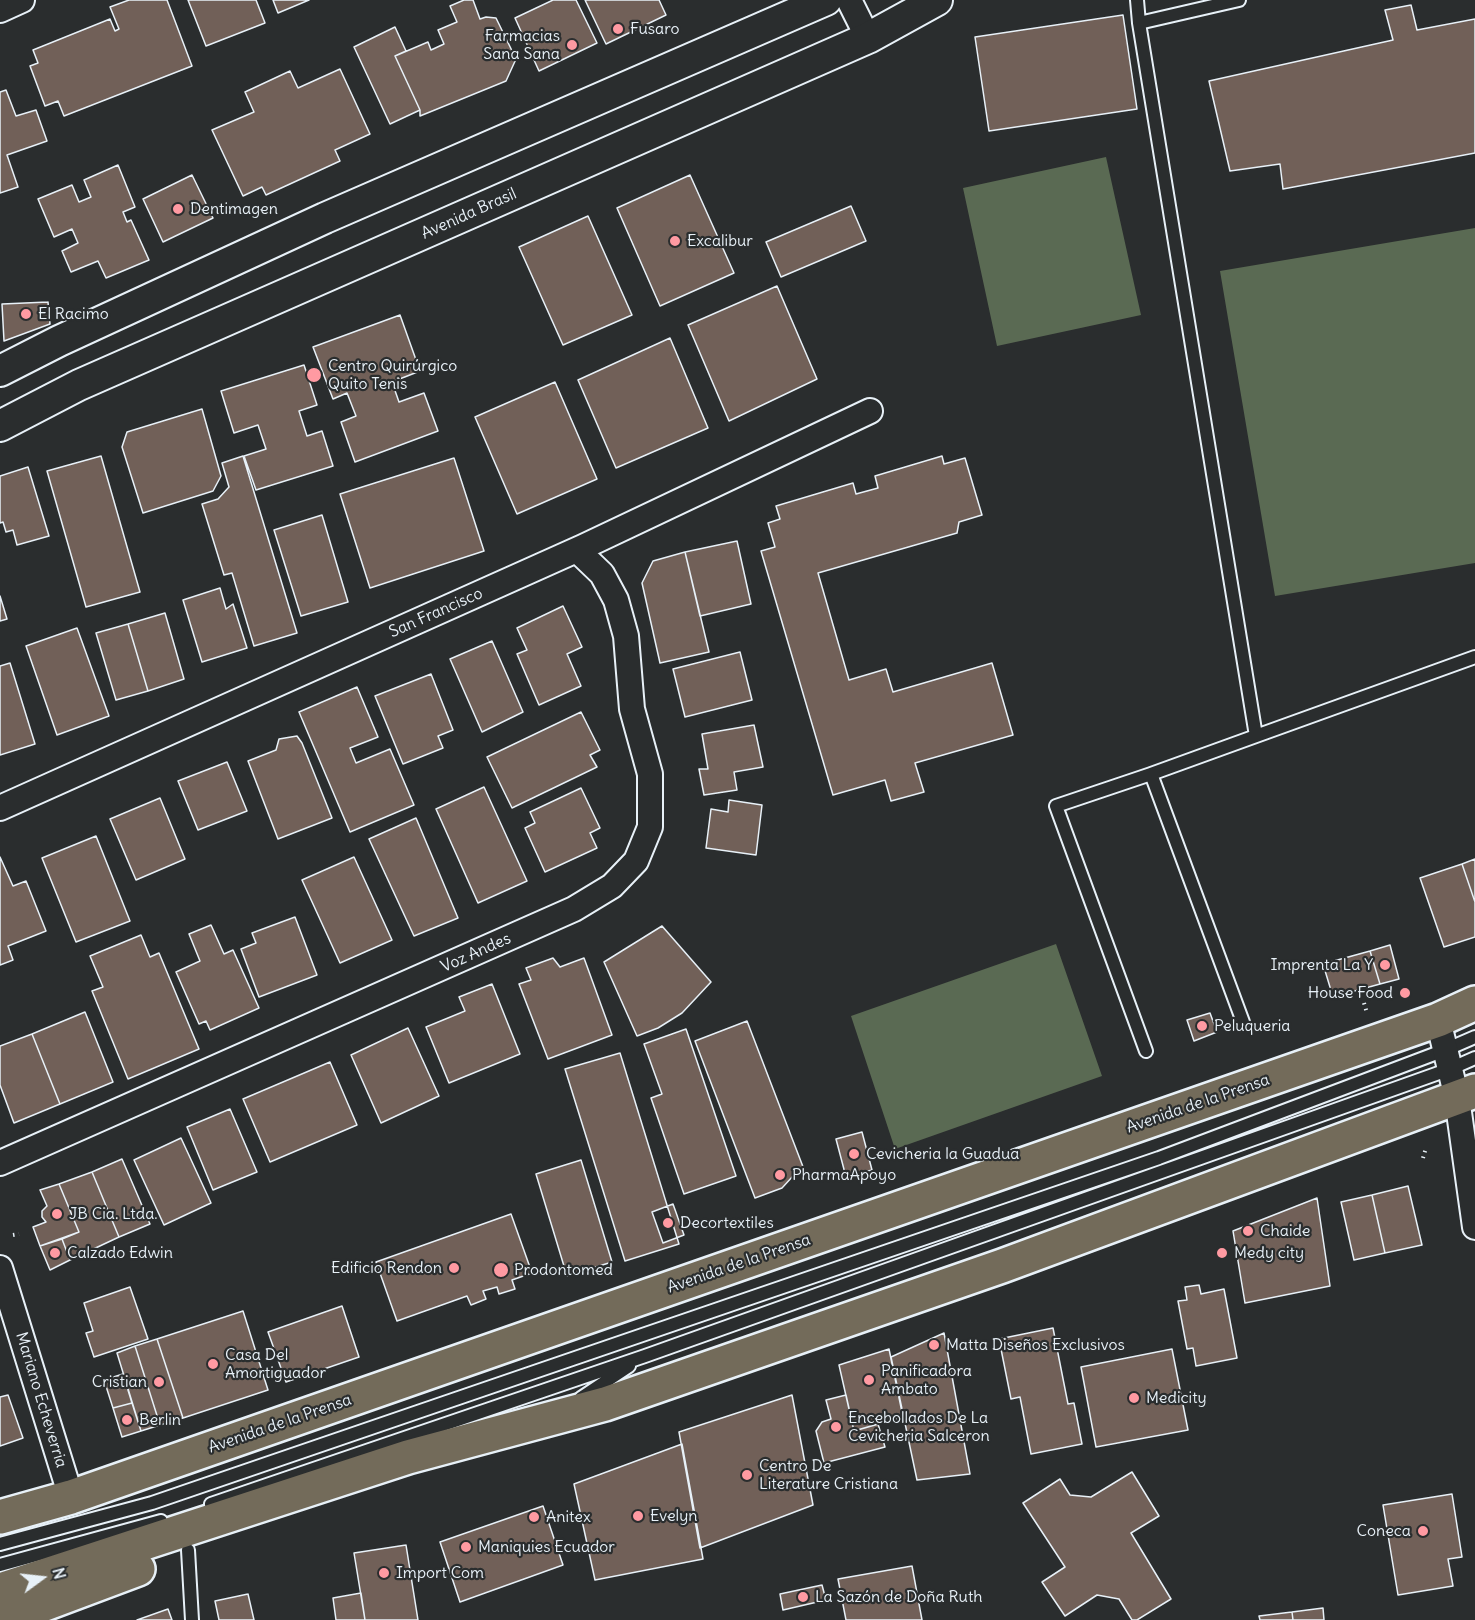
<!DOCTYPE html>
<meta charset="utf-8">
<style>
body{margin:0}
#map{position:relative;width:1475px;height:1620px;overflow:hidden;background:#2a2d2e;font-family:Delius,sans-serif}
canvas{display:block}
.north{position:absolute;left:12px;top:1548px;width:60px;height:60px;-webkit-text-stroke:4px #2a2d2e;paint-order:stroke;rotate:75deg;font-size:16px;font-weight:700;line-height:24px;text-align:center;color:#e8f1f8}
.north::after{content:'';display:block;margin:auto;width:21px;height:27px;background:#e8f1f8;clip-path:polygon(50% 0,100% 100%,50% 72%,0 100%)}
</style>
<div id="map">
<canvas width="1475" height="1620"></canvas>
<div class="north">N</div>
</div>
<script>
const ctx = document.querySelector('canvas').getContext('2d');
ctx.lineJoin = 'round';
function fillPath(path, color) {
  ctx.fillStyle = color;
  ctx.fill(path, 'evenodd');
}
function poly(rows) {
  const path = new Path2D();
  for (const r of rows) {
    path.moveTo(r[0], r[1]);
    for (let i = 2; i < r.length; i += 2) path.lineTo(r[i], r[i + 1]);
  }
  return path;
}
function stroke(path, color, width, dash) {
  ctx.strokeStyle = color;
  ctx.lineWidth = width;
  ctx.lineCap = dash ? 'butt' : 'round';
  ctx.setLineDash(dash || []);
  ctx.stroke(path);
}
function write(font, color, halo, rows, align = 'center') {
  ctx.font = font + ' Delius,sans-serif';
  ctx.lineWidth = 4.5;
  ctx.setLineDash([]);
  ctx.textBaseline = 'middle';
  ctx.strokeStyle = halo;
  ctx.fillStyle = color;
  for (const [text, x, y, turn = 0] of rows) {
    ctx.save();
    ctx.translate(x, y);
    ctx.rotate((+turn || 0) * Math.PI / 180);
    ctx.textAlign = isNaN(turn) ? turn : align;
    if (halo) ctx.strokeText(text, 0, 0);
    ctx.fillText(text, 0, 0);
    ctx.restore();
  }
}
const green = poly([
 [1106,157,1141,315,997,346,963,188],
 [1475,228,1475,563,1275,596,1220,271],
 [1056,944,1102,1076,895,1149,851,1016]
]);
const building = poly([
 [129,0,167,0,192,66,64,116,58,101,45,106,30,66,38,63,33,50,110,19,115,31,119,29,110,7,129,0],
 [188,0,256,0,265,23,206,46,188,0],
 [273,0,309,0,278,13,273,0],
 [464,0,473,0,480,19,486,17,496,18,516,59,506,81,420,116,420,110,395,56,428,42,431,50,444,44,438,30,457,22,450,6,464,0],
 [553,0,576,0,597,43,539,71,515,18,553,0],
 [585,0,659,0,666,15,606,44,585,0],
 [1411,5,1417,30,1475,19,1475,153,1283,189,1280,164,1230,171,1209,81,1393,40,1385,10,1411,5],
 [1123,15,1137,109,989,131,975,37,1123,15],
 [395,27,406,51,395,56,420,110,390,124,354,47,395,27],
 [340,69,370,134,335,150,340,161,266,195,262,187,243,196,212,130,254,112,245,92,290,71,298,88,340,69],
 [6,90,16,116,36,110,47,141,7,155,18,187,0,193,0,92,6,90],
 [118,165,135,207,123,212,127,222,131,220,149,260,106,278,98,261,71,272,62,251,78,243,72,229,54,237,38,199,72,185,79,202,91,197,84,180,118,165],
 [192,175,213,218,163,242,143,199,192,175],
 [690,175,734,273,660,306,617,208,690,175],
 [851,206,866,241,781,277,766,242,851,206],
 [588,216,632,315,563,345,519,247,588,216],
 [777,286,817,379,729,421,688,325,777,286],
 [48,302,50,324,4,341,2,304,48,302],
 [400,315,420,371,392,382,399,402,424,393,438,431,355,462,341,422,356,416,347,393,333,399,313,347,400,315],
 [670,338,708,428,616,468,578,380,670,338],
 [304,365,317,405,299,411,307,436,322,431,333,466,256,490,244,456,266,449,258,425,234,433,221,391,304,365],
 [555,382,597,479,517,514,475,417,555,382],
 [202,409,221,476,213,491,143,513,122,447,127,432,202,409],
 [101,456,140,592,86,607,47,471,101,456],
 [243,456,297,633,254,646,232,573,224,575,202,504,218,499,229,487,222,463,243,456],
 [942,456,944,464,965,458,982,515,959,522,957,533,818,573,849,680,886,669,893,692,992,663,1013,735,915,763,924,792,891,801,885,780,833,795,761,551,775,547,768,523,780,519,776,506,853,483,856,494,878,488,875,476,942,456],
 [454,458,484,551,370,588,340,494,454,458],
 [28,467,49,536,17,545,13,530,6,532,3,522,0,523,0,476,28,467],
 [322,515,348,602,301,616,274,530,322,515],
 [737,541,751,604,700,616,685,552,737,541],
 [685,552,709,652,660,663,642,583,653,561,685,552],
 [220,588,226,609,233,604,247,648,202,662,183,600,220,588],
 [0,596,7,619,0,621,0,596],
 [563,606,582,647,567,654,581,686,539,705,517,654,527,650,517,628,563,606],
 [165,613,184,679,148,691,128,624,165,613],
 [128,624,148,691,116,700,96,633,128,624],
 [77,628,109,716,57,735,26,646,77,628],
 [492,641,523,712,482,732,450,659,492,641],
 [740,652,752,700,685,717,673,669,740,652],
 [10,663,35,744,0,755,0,666,10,663],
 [431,674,453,730,438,736,443,748,403,764,375,696,431,674],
 [357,687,378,737,350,748,356,763,390,749,414,805,350,832,299,712,357,687],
 [581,712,600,750,590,755,597,767,512,808,487,757,581,712],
 [754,725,763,767,734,772,737,790,704,795,699,769,708,769,702,734,754,725],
 [297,736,302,743,332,818,278,839,248,761,276,750,279,739,297,736],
 [227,762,247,811,198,830,178,781,227,762],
 [484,787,527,881,478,903,436,809,484,787],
 [581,788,600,828,590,833,597,848,545,872,525,828,535,823,530,812,581,788],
 [160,798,185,859,136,880,110,819,160,798],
 [729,800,762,805,756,855,706,848,711,809,728,812,729,800],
 [416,818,458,918,414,936,369,839,416,818],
 [96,836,130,921,76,942,42,858,96,836],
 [0,857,13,886,26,881,46,931,8,946,13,960,0,965,0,857],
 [354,857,392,940,340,963,302,880,354,857],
 [1475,859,1475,902,1462,864,1475,859],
 [1462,864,1475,902,1475,937,1444,947,1420,878,1462,864],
 [295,917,317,975,259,997,241,949,256,943,252,933,295,917],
 [211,925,224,954,233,950,259,1008,210,1030,206,1021,199,1024,176,972,200,961,189,934,211,925],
 [662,926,711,982,682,1013,658,1028,637,1036,604,962,662,926],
 [141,935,150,957,159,953,199,1049,128,1079,92,991,103,987,90,956,141,935],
 [1390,945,1399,979,1380,984,1370,951,1390,945],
 [1370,951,1380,984,1333,997,1323,964,1370,951],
 [553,958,560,967,584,958,612,1035,548,1059,519,984,531,980,526,968,553,958],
 [492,984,520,1054,449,1083,426,1027,465,1011,459,997,492,984],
 [85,1012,113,1082,60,1104,32,1034,85,1012],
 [1210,1013,1217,1032,1194,1041,1187,1020,1210,1013],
 [747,1021,805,1172,793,1176,782,1188,755,1198,695,1041,747,1021],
 [408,1028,439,1096,381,1123,351,1055,408,1028],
 [686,1029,736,1176,684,1194,651,1098,662,1094,644,1044,686,1029],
 [32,1034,60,1104,14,1123,0,1085,0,1046,32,1034],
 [620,1053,679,1244,625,1261,565,1069,620,1053],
 [330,1062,357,1125,270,1162,243,1099,330,1062],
 [230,1109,257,1172,213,1190,187,1127,230,1109],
 [862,1132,872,1170,846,1177,836,1139,862,1132],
 [181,1138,211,1203,164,1225,134,1160,181,1138],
 [122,1159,150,1224,119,1237,92,1172,122,1159],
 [581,1160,612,1262,567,1276,536,1174,581,1160],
 [92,1172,119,1237,70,1260,62,1239,79,1232,59,1184,92,1172],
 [59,1184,79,1232,40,1246,33,1227,46,1222,42,1217,42,1211,47,1206,40,1190,59,1184],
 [1408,1186,1422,1245,1385,1253,1372,1195,1408,1186],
 [1372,1195,1385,1253,1354,1260,1341,1202,1372,1195],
 [1317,1198,1330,1286,1245,1303,1233,1231,1317,1198],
 [673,1204,684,1235,663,1243,652,1212,673,1204],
 [511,1214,532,1273,512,1280,515,1289,499,1294,497,1287,483,1291,486,1299,471,1305,467,1296,397,1321,376,1262,511,1214],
 [62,1239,70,1260,50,1270,40,1246,62,1239],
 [1199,1285,1201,1294,1224,1289,1237,1358,1196,1366,1193,1348,1187,1349,1178,1301,1187,1300,1185,1287,1199,1285],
 [130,1287,148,1339,94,1357,86,1333,93,1331,84,1303,130,1287],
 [342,1306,359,1357,286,1382,268,1332,342,1306],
 [243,1311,268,1390,183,1418,157,1339,243,1311],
 [1053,1328,1068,1404,1074,1403,1082,1444,1031,1454,1020,1397,1011,1399,999,1339,1053,1328],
 [944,1333,970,1474,917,1480,891,1357,944,1333],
 [157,1339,183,1418,160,1425,135,1346,157,1339],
 [135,1346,160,1425,141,1431,117,1353,135,1346],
 [889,1349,903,1417,854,1431,839,1365,889,1349],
 [1172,1349,1188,1430,1096,1447,1081,1367,1172,1349],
 [123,1374,132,1403,113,1408,104,1380,123,1374],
 [8,1395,23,1438,0,1446,0,1397,8,1395],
 [792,1395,813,1505,700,1548,679,1432,792,1395],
 [846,1395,854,1431,878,1424,885,1447,824,1463,816,1431,822,1422,831,1419,826,1400,846,1395],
 [132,1403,141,1431,122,1437,113,1408,132,1403],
 [682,1444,703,1559,595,1580,574,1484,682,1444],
 [1132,1472,1159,1516,1131,1533,1171,1599,1137,1620,1132,1620,1119,1599,1097,1595,1065,1616,1042,1582,1065,1567,1023,1503,1060,1479,1070,1495,1091,1497,1132,1472],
 [1452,1494,1462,1557,1448,1559,1453,1586,1398,1595,1383,1505,1452,1494],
 [543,1506,563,1565,460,1602,440,1542,543,1506],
 [406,1545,418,1620,365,1620,354,1553,406,1545],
 [912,1566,922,1620,846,1620,838,1579,912,1566],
 [822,1585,826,1600,783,1610,780,1594,822,1585],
 [361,1593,365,1620,336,1620,333,1598,361,1593],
 [248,1594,254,1620,219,1620,215,1601,248,1594],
 [1323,1608,1324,1620,1293,1620,1292,1612,1323,1608],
 [168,1609,172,1620,137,1620,168,1609],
 [1292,1612,1293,1620,1260,1620,1259,1616,1292,1612]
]);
const path = poly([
 [1364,1003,1367,1013],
 [1423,1158,1426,1148],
 [13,1235,19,1234]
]);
const service = poly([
 [1137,0,1139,23,1256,736,1475,657],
 [1139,23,1239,0],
 [1243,1022,1151,774,1256,736],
 [1146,1051,1056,806,1151,774],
 [581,1398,629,1366],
 [211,1504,645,1356,1450,1069,1475,1058],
 [0,1544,152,1503,1159,1158,1445,1050,1475,1037],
 [188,1550,192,1620],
 [0,1565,161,1521]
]);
const minor = poly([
 [849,0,868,38],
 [0,10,22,0],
 [0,808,583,547,870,411],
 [1438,1020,1457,1098,1475,1227],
 [0,1163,574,909,612,886,636,861,650,827,650,774,632,709,626,636,616,600,602,574,577,550],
 [0,1268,71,1497]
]);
const tertiary = poly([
 [0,371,59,341,325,218,826,0],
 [0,426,79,385,868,38,937,0]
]);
const primary = poly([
 [0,1517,71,1497,1438,1020,1475,1003],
 [0,1590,408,1457,605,1404,1002,1266,1475,1091],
 [2,1620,138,1569]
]);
const markers = [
 [618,29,6,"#ff9aa2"],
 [572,45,6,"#ff9aa2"],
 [178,209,6,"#ff9aa2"],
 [675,241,6,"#ff9aa2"],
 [26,314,6,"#ff9aa2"],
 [314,375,8,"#ff9aa2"],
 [1385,965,6,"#ff9aa2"],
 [1405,993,6,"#ff9aa2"],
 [1202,1026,6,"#ff9aa2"],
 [854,1154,6,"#ff9aa2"],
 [780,1175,6,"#ff9aa2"],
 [57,1214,6,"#ff9aa2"],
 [668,1223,6,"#ff9aa2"],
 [1248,1231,6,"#ff9aa2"],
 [55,1253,6,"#ff9aa2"],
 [1222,1253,6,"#ff9aa2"],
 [454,1268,6,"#ff9aa2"],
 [501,1270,8,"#ff9aa2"],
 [934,1345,6,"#ff9aa2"],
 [213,1364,6,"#ff9aa2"],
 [869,1380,6,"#ff9aa2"],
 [159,1382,6,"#ff9aa2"],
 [1134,1398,6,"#ff9aa2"],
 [127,1420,6,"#ff9aa2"],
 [836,1427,6,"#ff9aa2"],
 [747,1475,6,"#ff9aa2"],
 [638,1516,6,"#ff9aa2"],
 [534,1517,6,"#ff9aa2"],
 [1423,1531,6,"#ff9aa2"],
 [466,1547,6,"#ff9aa2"],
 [384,1573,6,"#ff9aa2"],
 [803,1597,6,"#ff9aa2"]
];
const poiNames = [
 ["Fusaro",630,29],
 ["Farmacias",560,36,"right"],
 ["Sana Sana",560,54,"right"],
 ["Dentimagen",190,209],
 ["Excalibur",687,241],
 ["El Racimo",38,314],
 ["Centro Quirúrgico",328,366],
 ["Quito Tenis",328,384],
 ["Imprenta La Y",1373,965,"right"],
 ["House Food",1393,993,"right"],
 ["Peluqueria",1214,1026],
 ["Cevicheria la Guadua",866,1154],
 ["PharmaApoyo",792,1175],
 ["JB Cia. Ltda.",69,1214],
 ["Decortextiles",680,1223],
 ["Chaide",1260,1231],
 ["Calzado Edwin",67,1253],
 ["Medy city",1234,1253],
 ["Edificio Rendon",442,1268,"right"],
 ["Prodontomed",514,1270],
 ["Matta Diseños Exclusivos",946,1345],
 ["Casa Del",225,1355],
 ["Amortiguador",225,1373],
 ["Panificadora",881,1371],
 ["Ambato",881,1389],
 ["Cristian",147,1382,"right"],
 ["Medicity",1146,1398],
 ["Encebollados De La",848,1418],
 ["Cevicheria Salceron",848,1436],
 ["Berlin",139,1420],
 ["Centro De",759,1466],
 ["Literature Cristiana",759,1484],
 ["Evelyn",650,1516],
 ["Anitex",546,1517],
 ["Coneca",1411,1531,"right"],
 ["Maniquies Ecuador",478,1547],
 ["Import Com",396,1573],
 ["La Sazón de Doña Ruth",815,1597]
];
const streetNames = [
 ["Avenida Brasil",469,214,-24],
 ["San Francisco",436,613,-24],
 ["Voz Andes",476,953,-24],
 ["Avenida de la Prensa",1198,1104,-19],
 ["Avenida de la Prensa",739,1264,-19],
 ["Mariano Echeverria",41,1400,73],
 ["Avenida de la Prensa",280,1424,-19]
];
fillPath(green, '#5a6a53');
fillPath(building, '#716058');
stroke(building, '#e8f1f8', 1.5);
stroke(service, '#e8f1f8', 16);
stroke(minor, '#e8f1f8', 28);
stroke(tertiary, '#e8f1f8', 34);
stroke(primary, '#e8f1f8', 38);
stroke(path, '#e8f1f8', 4, [1.5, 4.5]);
stroke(service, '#2a2d2e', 12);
stroke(minor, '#2a2d2e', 24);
stroke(tertiary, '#2a2d2e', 30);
stroke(primary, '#736b5a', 33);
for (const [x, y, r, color] of markers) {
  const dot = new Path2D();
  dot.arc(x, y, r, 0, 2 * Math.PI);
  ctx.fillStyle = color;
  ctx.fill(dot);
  stroke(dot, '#2a2d2e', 2);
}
write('16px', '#e8f1f8', '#2a2d2e', poiNames, 'left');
write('16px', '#e8f1f8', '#2a2d2e', streetNames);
</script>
